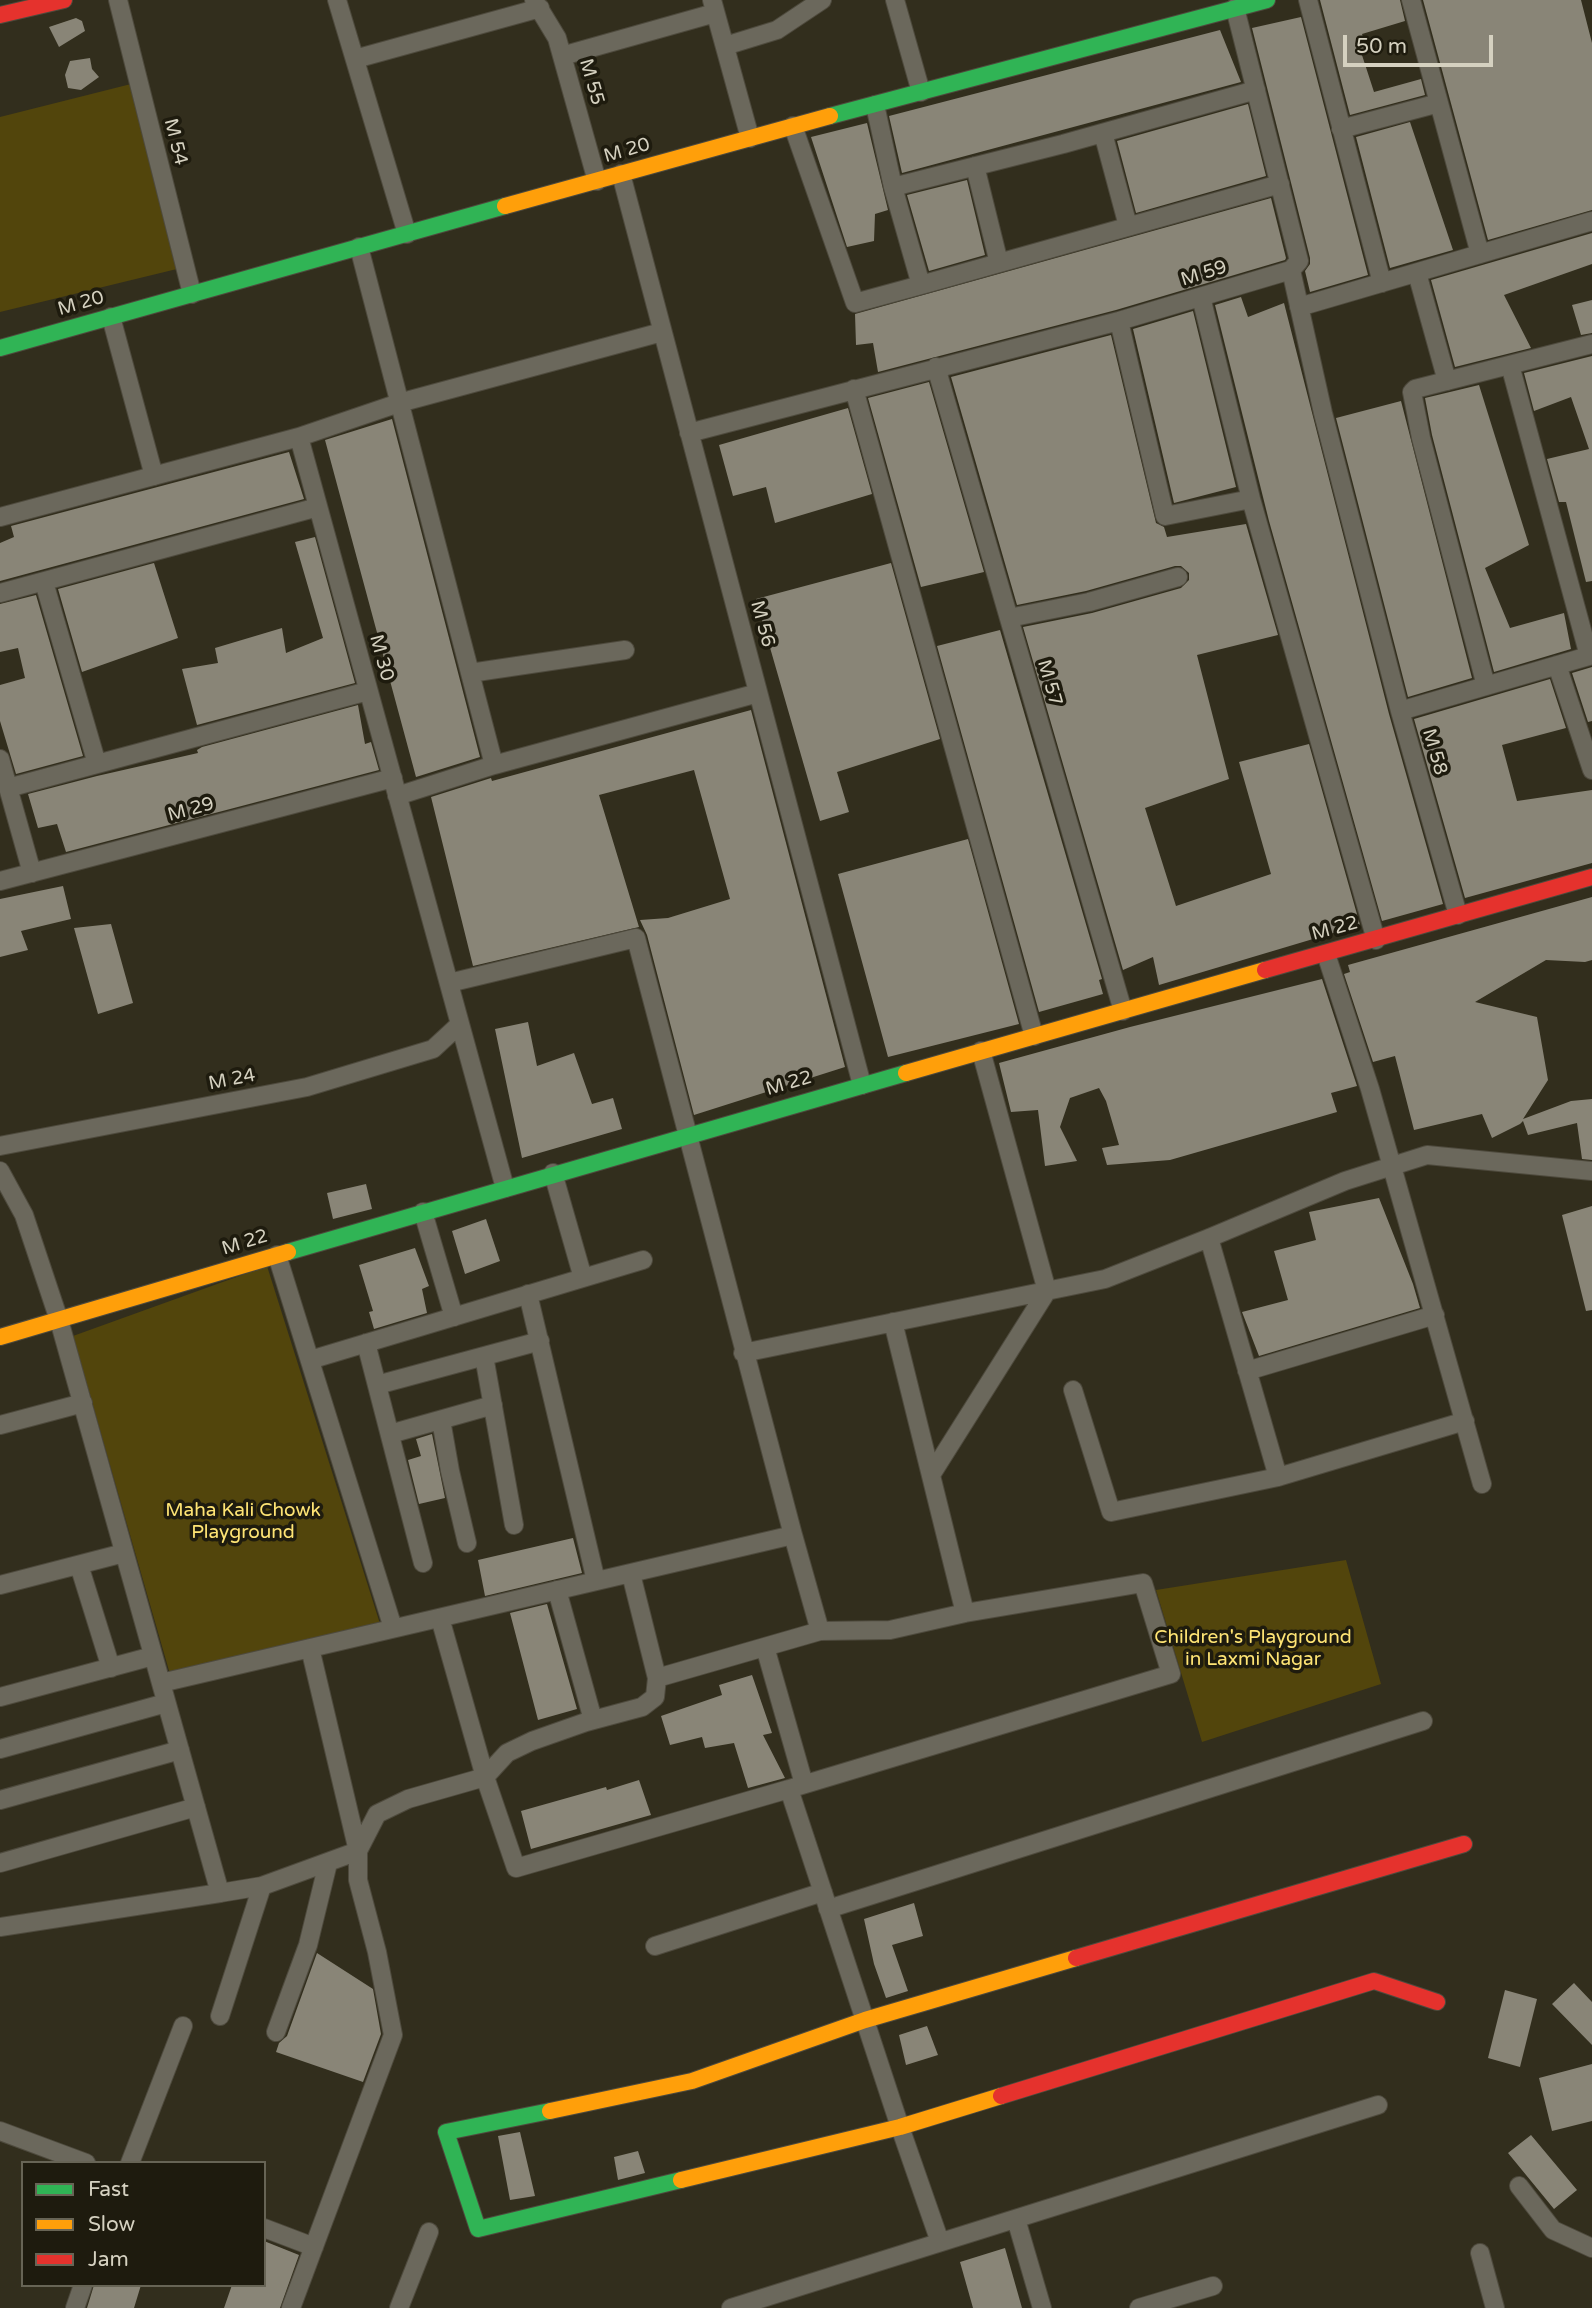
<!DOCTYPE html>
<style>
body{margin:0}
#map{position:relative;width:1592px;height:2308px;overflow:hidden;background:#322e1d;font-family:"Varela Round",sans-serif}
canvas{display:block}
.legend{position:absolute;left:21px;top:2161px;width:245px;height:126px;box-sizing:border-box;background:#1e1b0e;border:2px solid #676455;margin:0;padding:9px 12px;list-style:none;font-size:21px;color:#d5d1c0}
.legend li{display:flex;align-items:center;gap:14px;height:35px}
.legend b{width:35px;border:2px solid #676455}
.scale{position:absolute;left:1343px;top:35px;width:150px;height:32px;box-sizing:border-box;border:4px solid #d5d1c0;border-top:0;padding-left:9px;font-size:21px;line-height:24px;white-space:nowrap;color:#d5d1c0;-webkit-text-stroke:5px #1e1b0e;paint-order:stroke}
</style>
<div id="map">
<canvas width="1592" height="2308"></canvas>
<ul class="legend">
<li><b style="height:9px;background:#30b455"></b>Fast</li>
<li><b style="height:9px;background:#ff9f0a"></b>Slow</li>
<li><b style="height:9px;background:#e5322d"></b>Jam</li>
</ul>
<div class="scale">50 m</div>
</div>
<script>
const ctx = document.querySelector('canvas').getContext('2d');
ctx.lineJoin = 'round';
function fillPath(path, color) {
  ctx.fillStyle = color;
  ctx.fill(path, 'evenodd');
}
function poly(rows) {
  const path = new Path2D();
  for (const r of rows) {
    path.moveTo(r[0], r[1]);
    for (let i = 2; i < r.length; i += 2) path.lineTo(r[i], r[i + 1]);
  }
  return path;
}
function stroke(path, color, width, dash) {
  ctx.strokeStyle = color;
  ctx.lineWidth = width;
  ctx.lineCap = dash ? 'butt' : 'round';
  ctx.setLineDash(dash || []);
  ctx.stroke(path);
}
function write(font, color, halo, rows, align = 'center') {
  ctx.font = font + ' "Varela Round",sans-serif';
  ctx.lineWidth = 7;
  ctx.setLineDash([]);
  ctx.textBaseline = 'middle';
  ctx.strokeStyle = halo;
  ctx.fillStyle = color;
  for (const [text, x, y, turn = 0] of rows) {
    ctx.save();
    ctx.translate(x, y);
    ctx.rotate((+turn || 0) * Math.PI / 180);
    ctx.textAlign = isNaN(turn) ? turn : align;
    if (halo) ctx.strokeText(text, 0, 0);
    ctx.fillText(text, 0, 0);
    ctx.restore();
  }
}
const green = poly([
 [135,83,181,268,0,312,0,117],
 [267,1266,381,1627,170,1674,73,1336],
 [1346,1560,1381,1684,1202,1742,1156,1590]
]);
const building = poly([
 [1320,0,1400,0,1405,21,1362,34,1368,51,1361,52,1374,92,1421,79,1425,95,1350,115],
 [1423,0,1581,0,1592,43,1592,210,1488,240],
 [1301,17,1368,275,1310,292,1305,271,1310,264,1310,258,1252,28],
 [76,18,82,21,85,31,59,47,49,27],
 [1220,30,1241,82,902,173,889,116],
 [90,58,92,69,99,77,81,90,68,88,65,75,70,61],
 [1248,104,1266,176,1136,213,1117,141],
 [1410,122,1453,250,1390,268,1356,137],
 [867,123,888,210,875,214,874,241,847,247,811,137],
 [967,180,985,255,929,271,907,195],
 [1271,198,1286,258,1285,260,1116,310,878,372,873,343,856,345,855,314],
 [1592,233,1592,264,1504,295,1531,348,1455,367,1431,280],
 [1241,297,1248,317,1284,303,1389,714,1443,904,1382,921,1269,521,1215,305],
 [1592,300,1592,333,1581,335,1572,305],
 [1193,311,1236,487,1174,503,1133,329],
 [1111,335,1156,523,1164,527,1167,537,1246,524,1278,635,1197,655,1229,779,1145,808,1176,906,1271,874,1239,762,1309,744,1360,925,1159,985,1153,957,1123,970,1023,627,1092,613,1181,588,1189,580,1189,573,1181,566,1175,566,1086,591,1017,605,951,377],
 [1592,356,1592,581,1586,582,1566,502,1559,502,1547,459,1589,449,1571,397,1534,411,1524,373],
 [929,382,984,572,921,587,868,398],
 [1479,385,1529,545,1485,568,1510,628,1564,613,1571,649,1494,672,1432,435,1425,398],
 [1401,401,1472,678,1408,697,1336,418],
 [848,408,872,494,775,523,766,487,733,496,719,445],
 [392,419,480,757,416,777,325,440],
 [289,452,304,499,0,581,0,543,14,537,11,526],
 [315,537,355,683,197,725,182,669,218,663,215,648,282,628,286,653,323,638,295,542],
 [154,563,178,638,82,672,58,589],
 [891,563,940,739,837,772,849,812,820,821,756,599],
 [36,595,83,756,16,774,0,721,0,685,25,678,18,648,0,652,0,604],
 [1000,630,1102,979,1099,980,1103,994,1039,1012,937,646],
 [1592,667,1592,721,1588,722,1572,673],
 [1550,679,1566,728,1502,745,1517,801,1592,790,1592,863,1465,898,1414,719],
 [358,705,365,744,371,742,379,770,66,852,57,824,38,828,28,794,97,776,198,753,197,750,202,747],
 [751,710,845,1067,694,1115,647,935,640,920,668,918,730,899,694,770,599,795,639,927,473,966,431,797,491,778,492,781],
 [968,839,1019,1024,888,1057,838,874],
 [63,886,71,919,21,931,28,950,0,957,0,899],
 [1592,897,1592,960,1585,962,1546,960,1475,1002,1537,1017,1548,1080,1523,1119,1571,1101,1592,1099,1592,1160,1582,1159,1577,1123,1528,1135,1523,1121,1520,1124,1492,1138,1482,1114,1414,1130,1395,1056,1373,1062,1344,974,1350,972,1348,965],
 [111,924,133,1003,98,1014,74,928],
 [1322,979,1357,1086,1331,1093,1337,1112,1170,1160,1107,1165,1102,1148,1119,1145,1106,1101,1099,1088,1070,1098,1060,1127,1077,1161,1045,1166,1038,1110,1011,1112,999,1063,1130,1027],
 [528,1022,537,1066,574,1053,592,1104,613,1098,622,1129,522,1158,495,1029],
 [366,1184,372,1209,333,1219,327,1193],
 [1379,1198,1413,1284,1420,1308,1259,1356,1242,1312,1288,1300,1274,1251,1316,1240,1309,1212],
 [1592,1206,1592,1310,1586,1311,1562,1215],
 [486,1219,500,1261,465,1274,452,1231],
 [415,1248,429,1286,422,1289,427,1313,374,1329,369,1312,373,1311,359,1265],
 [432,1434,445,1498,419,1504,408,1460,421,1456,416,1439],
 [573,1538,582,1573,485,1596,478,1560],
 [547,1604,577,1709,538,1720,510,1613],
 [752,1675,772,1733,763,1735,785,1778,748,1788,734,1743,705,1748,702,1737,670,1745,661,1716,722,1695,719,1685],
 [639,1780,651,1815,531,1849,521,1811,606,1787,607,1790],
 [914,1903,923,1936,892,1945,908,1991,886,1998,874,1964,864,1919],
 [317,1953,373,1989,381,2034,363,2082,276,2052,279,2043,287,2036],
 [1574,1983,1592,2002,1592,2045,1552,2004],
 [1505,1990,1537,1999,1520,2067,1488,2058],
 [927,2026,938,2055,906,2065,899,2035],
 [1592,2064,1592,2121,1552,2131,1539,2078],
 [520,2132,535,2196,510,2200,498,2136],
 [1531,2135,1577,2190,1554,2209,1508,2153],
 [638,2151,645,2173,618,2180,614,2157],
 [264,2241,299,2255,280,2308,224,2308,232,2285,264,2285],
 [1005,2248,1022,2308,973,2308,960,2262],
 [94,2285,141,2285,134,2308,87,2308]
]);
const street = poly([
 [118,0,192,294],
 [337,0,407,234],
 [534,0,557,38,597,181],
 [712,0,750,138],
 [895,0,921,92],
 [1308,0,1382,283],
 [1411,0,1480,254],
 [1235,8,1299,261,1291,270],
 [725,46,777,30,822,0],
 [562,56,715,13],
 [355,59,540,8],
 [1256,90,1063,144,893,187,921,285,1280,184],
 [875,105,893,187],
 [793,126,855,303,921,285],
 [1341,129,1439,103],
 [1103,133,1128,226],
 [975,166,999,263],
 [621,174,862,1085],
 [359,247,494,765],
 [1417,273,1447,381],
 [1201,297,1251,499],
 [1299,307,1592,221],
 [111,317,154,476],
 [1119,321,1165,516,1251,499,1376,940],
 [1510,365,1589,656],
 [936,367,1123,1011],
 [854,389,1034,1036],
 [689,433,1119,321,1291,270,1323,413,1400,711],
 [299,437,399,403,662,332],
 [0,517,299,437,505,1188],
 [44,582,97,764],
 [0,593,318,507],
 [1009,618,1089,602,1178,577],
 [1557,665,1592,770],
 [470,673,625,650],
 [1486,686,1421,438,1412,392,1415,389,1592,344],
 [0,759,32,873],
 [8,788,368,691],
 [397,796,494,765,758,693],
 [0,881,393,778],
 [1458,915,1400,711,1592,655],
 [1326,954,1370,1089,1482,1484],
 [0,1146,307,1087,433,1049,460,1024],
 [0,1171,24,1215,59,1320,220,1893,0,1927],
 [423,1212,454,1317],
 [1209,1238,1278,1477,1465,1421],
 [277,1255,393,1628],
 [583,1278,643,1260],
 [528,1294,596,1581],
 [893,1322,965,1613],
 [366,1343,423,1563],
 [743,1353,1105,1279,1209,1238,1345,1181,1427,1155,1592,1171],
 [484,1356,514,1525],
 [310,1360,583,1278,553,1173],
 [1247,1371,1435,1315],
 [377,1385,540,1341],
 [1073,1390,1111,1512,1278,1477],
 [441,1420,450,1471,467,1543],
 [0,1425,83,1403],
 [390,1434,493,1405],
 [931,1475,1047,1291,981,1051],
 [793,1535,820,1631],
 [79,1565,111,1668],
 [0,1585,124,1553],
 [557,1590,593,1720],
 [440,1618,485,1777],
 [765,1647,804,1784],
 [310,1648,358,1851],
 [657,1678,820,1631,890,1630,965,1613,1143,1583,1171,1674,789,1789],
 [161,1683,793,1535,636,938,449,983],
 [0,1697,153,1656],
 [0,1749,166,1703],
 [485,1777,507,1753,532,1741,586,1722,642,1707,655,1697,657,1678,631,1574],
 [0,1800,180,1750],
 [358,1851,377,1814,408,1799,485,1777,516,1868,789,1789,900,2127,940,2242],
 [0,1863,196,1807],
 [220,1893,262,1886,358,1851,358,1880,377,1952,393,2035,291,2308],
 [828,1909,1423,1721],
 [655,1946,823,1892],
 [220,2016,262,1886],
 [276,2032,308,1945,328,1863],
 [0,2131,86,2163],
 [130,2163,183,2026],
 [1519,2186,1553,2230,1592,2248],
 [1016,2219,1042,2308],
 [264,2228,314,2247],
 [1480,2253,1495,2308],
 [75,2308,83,2285],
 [399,2308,429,2232],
 [731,2308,1378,2105],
 [1139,2308,1213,2286]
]);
const fast = poly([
 [830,116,1267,0],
 [0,348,505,206],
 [288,1252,906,1073],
 [550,2111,446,2132,478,2229,681,2180]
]);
const slow = poly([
 [505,206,830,116],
 [906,1073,1265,970],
 [0,1337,288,1252],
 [550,2111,692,2081,865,2020,1076,1958],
 [681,2180,900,2127,1001,2096]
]);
const jam = poly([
 [0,15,64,0],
 [1265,970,1592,877],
 [1076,1958,1464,1844],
 [1001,2096,1374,1981,1437,2002]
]);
const streetNames = [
 ["M 55",591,82,74],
 ["M 54",175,142,76],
 ["M 20",627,151,-16],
 ["M 59",1204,274,-17],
 ["M 20",81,304,-16],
 ["M 56",762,624,75],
 ["M 30",381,658,75],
 ["M 57",1049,683,74],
 ["M 58",1434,752,74],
 ["M 29",191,810,-15],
 ["M 22",1335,929,-15],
 ["M 24",232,1080,-11],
 ["M 22",789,1084,-16],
 ["M 22",245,1243,-17]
];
const parkNames = [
 ["Maha Kali Chowk",243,1511],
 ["Playground",243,1533],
 ["Children's Playground",1253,1638],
 ["in Laxmi Nagar",1253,1660]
];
fillPath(green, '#52450c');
fillPath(building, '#898577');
stroke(street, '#4e4a3d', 20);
stroke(fast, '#4e4a3d', 18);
stroke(slow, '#4e4a3d', 18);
stroke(jam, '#4e4a3d', 18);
stroke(street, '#6b685c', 18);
stroke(fast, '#30b455', 16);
stroke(slow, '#ff9f0a', 16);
stroke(jam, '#e5322d', 16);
write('19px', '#d5d1c0', '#1e1b0e', streetNames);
write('19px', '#fee474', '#1e1b0e', parkNames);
</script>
